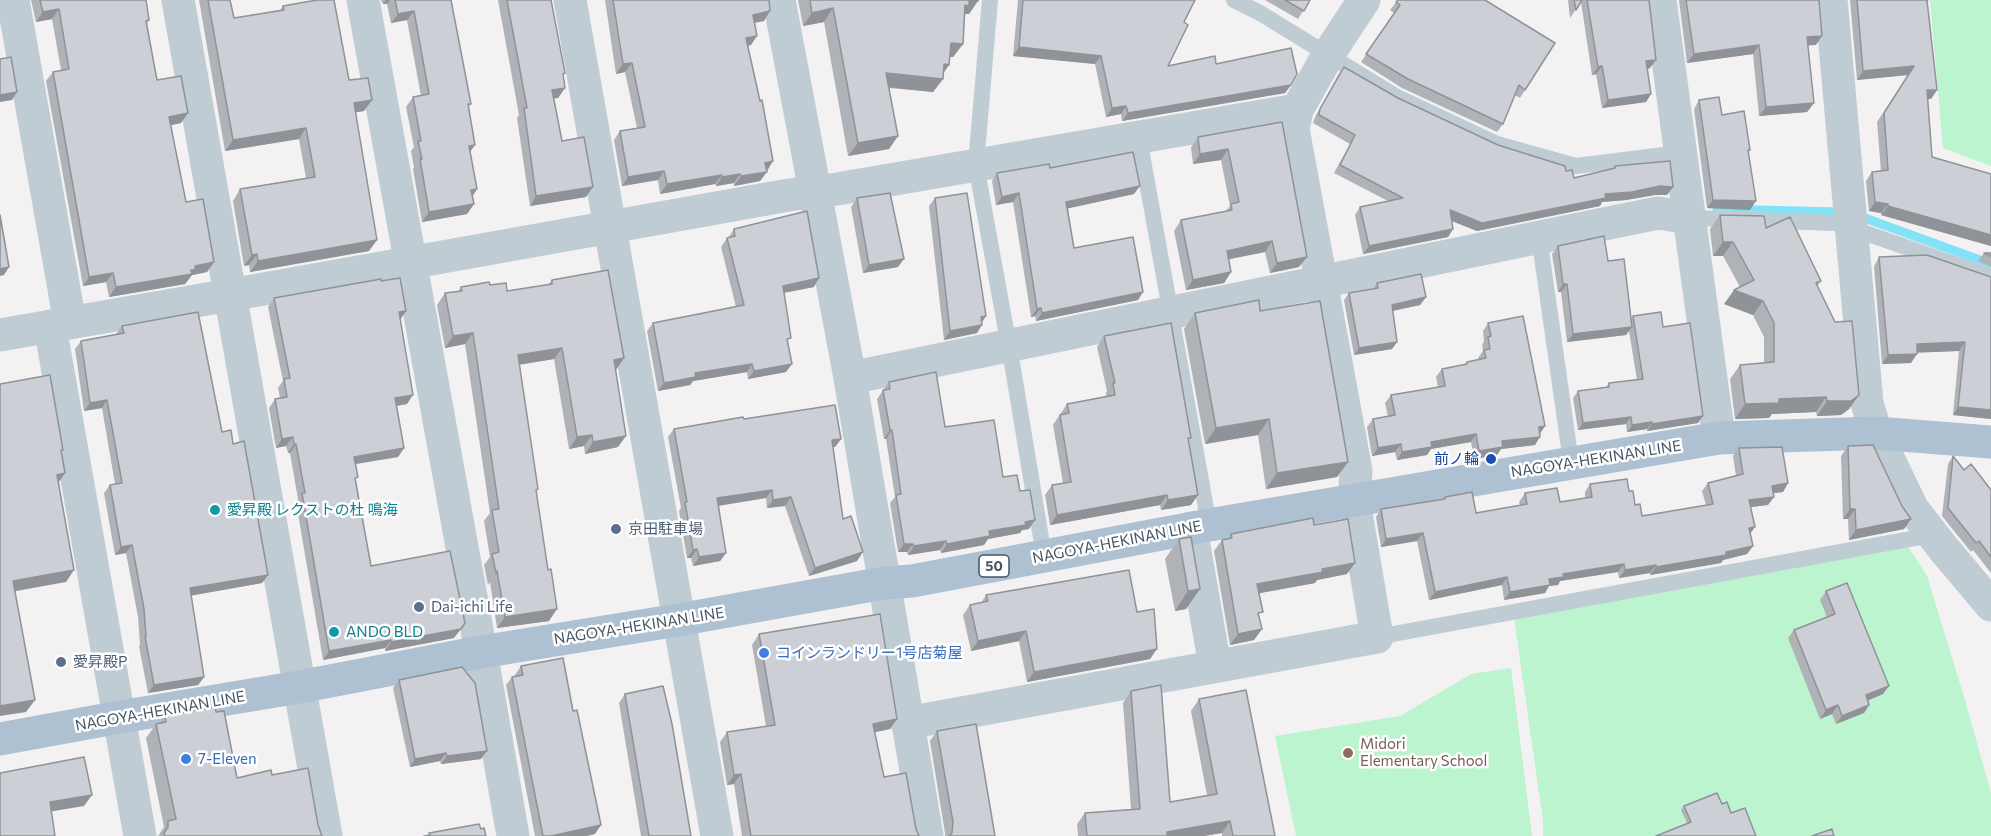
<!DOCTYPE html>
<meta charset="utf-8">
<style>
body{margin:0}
canvas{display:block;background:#f3f1f1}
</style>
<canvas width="1991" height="836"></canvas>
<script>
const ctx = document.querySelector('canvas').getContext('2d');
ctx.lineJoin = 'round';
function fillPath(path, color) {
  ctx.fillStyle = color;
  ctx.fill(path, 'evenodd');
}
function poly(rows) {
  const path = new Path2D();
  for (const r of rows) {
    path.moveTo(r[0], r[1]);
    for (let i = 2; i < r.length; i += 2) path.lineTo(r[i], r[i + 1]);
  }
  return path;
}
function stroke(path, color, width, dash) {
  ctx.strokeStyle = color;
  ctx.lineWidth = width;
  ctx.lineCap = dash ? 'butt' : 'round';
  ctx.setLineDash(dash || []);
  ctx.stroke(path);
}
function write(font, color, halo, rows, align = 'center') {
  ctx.font = font + ' Commissioner,"Noto Sans JP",sans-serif';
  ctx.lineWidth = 5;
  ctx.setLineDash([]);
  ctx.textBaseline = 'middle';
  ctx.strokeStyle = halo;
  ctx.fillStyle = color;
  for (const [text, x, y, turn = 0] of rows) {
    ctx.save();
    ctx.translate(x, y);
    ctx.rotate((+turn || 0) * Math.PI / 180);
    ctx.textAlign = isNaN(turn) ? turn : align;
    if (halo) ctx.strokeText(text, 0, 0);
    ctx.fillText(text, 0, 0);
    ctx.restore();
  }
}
const green = poly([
 [1930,0,1991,0,1991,166,1943,148],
 [1908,546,1927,576,1965,700,1991,793,1991,836,1543,836,1543,821,1514,618],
 [1511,668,1532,836,1296,836,1275,736,1400,716,1471,674]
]);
const stream = poly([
 [1717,209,1839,212],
 [1862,217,1991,264]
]);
const service = poly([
 [990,0,976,165,1012,363,1044,556],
 [1234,0,1260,13,1397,97,1497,144,1576,166,1680,153],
 [1139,138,1209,525],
 [1690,218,1837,223,1991,277],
 [1539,236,1571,462],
 [1377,637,1932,535]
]);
const minor = poly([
 [13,0,70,323],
 [178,0,326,836],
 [363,0,481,652,513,836],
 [570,0,717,836],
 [779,0,850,378,927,836],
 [1660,0,1719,438],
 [1831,0,1867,403,1876,433,1912,508,1943,548,1991,605],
 [50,326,140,836],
 [0,335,230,295,789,195,837,189,1297,110],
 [850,378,1658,213,1690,218],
 [1191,528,1215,666],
 [907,723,1377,637,1354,501,1356,471,1293,129,1297,110,1328,55,1364,0]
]);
const primary = poly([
 [0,739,120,717,299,687,481,652,678,620,884,583,912,581,1209,525,1719,438,1876,433,1991,442]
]);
const wall = poly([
 [31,0,146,0,149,20,147,24,157,80,181,123,171,125,186,202,214,262,207,272,192,275,185,284,109,297,106,282,83,286,46,81,53,72,61,70,52,19,36,22],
 [199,0,230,0,234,18,280,10,283,6,349,80,372,100,364,111,356,112,369,251,250,272,249,265,244,266,233,201,240,189,306,178,299,139,225,151],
 [381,0,451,0,471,104,468,107,470,152,477,189,473,196,474,204,467,214,422,222,413,169,414,167,411,151,414,147,406,107,413,97,421,96,407,20,391,23,387,4,383,4],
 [498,0,551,0,565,73,563,76,565,88,558,98,554,98,562,141,586,197,530,206,517,118,519,115],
 [605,0,769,0,764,21,754,23,751,45,748,46,773,161,760,181,734,186,734,183,716,186,715,184,660,194,658,180,622,186,614,140,620,131,637,128,625,72,616,74],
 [798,0,978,0,969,14,965,14,963,44,953,57,950,57,943,73,943,79,933,92,889,88,898,136,889,149,848,156,824,22,803,26],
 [1018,0,1195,0,1184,22,1168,66,1216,64,1291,85,1285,93,1122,121,1121,114,1106,117,1095,64,1013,56],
 [1265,0,1310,0,1298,19],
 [1398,0,1525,90,1520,98,1515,95,1503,124,1497,132,1402,88,1361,62,1394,13,1390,10],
 [1568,0,1649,0,1650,68,1648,69,1651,94,1646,102,1602,108,1596,74,1592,75,1581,2,1570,18],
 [1679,0,1819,0,1816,45,1807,45,1814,103,1807,112,1759,116,1753,54,1687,63],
 [1850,0,1929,0,1927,2,1937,90,1931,99,1927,99,1932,157,1991,174,1991,246,1881,215,1881,213,1869,211,1866,181,1872,172,1881,171,1877,122,1908,75,1857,80],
 [1344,67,1398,98,1498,145,1566,171,1574,178,1613,168,1615,166,1673,187,1667,195,1655,195,1626,200,1602,202,1600,206,1477,231,1452,221,1453,229,1448,237,1363,254,1355,215,1360,207,1388,201,1334,173,1350,144,1313,123,1315,117,1338,75],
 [1699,100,1722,115,1750,150,1748,153,1750,210,1707,208,1694,109],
 [1282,122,1299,267,1270,273,1265,252,1229,259,1231,272,1224,283,1186,290,1174,231,1181,220,1225,212,1230,206,1221,160,1193,164,1191,147,1198,137],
 [1050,168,1134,194,1068,208,1074,248,1138,300,1036,321,1035,316,1031,317,1013,202,996,205,992,181,997,173],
 [857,198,898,267,863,273,851,207],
 [935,198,982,322,977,333,944,340,929,206],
 [1720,215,1766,228,1821,281,1817,286,1859,395,1849,409,1841,415,1817,416,1816,412,1772,414,1769,418,1735,419,1730,379,1740,365,1764,363,1764,337,1753,315,1724,304,1740,287,1723,256,1713,256,1710,229],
 [734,229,814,287,784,293,788,343,786,372,748,379,747,372,693,381,690,385,658,391,647,331,653,323,736,307,721,247,727,238,728,238],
 [1558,246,1631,319,1633,316,1663,327,1698,423,1647,431,1647,429,1627,432,1626,424,1578,430,1573,398,1578,391,1606,387,1609,383,1637,380,1629,331,1626,335,1567,342,1561,292,1558,292,1552,254],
 [1984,253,1991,253,1991,267,1978,261],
 [1879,257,1991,277,1991,419,1953,415,1959,351,1917,352,1911,363,1882,364,1874,266],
 [552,280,616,370,615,370,618,447,585,454,584,446,569,449,554,359,519,365,536,492,549,621,497,628,490,582,488,585,484,565,490,557,484,521,490,513,465,344,445,348,437,305,445,293,458,291,461,287,490,285,507,291,548,285],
 [1377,283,1426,297,1420,305,1393,311,1397,342,1392,349,1354,355,1344,300,1349,293,1373,289],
 [274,298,400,319,407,404,397,406,404,448,398,457,356,464,355,481,371,566,454,638,385,651,385,648,323,660,296,502,298,499,290,453,288,453,286,446,276,448,269,408,275,399,280,398,278,388,283,381,268,307],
 [1195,313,1348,462,1337,477,1266,489,1258,435,1205,444,1184,329],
 [1488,323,1545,426,1540,433,1535,445,1501,449,1497,455,1474,459,1471,442,1431,449,1427,455,1397,460,1395,452,1372,456,1367,427,1373,419,1388,417,1385,403,1391,395,1438,387,1436,377,1442,369,1464,365,1467,362,1479,359,1478,358,1483,351,1482,345,1484,341,1483,331],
 [122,326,233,444,268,575,262,583,191,595,204,677,198,685,148,693,139,646,140,644,138,617,126,553,115,555,104,493,110,485,115,484,102,408,84,411,75,349,81,341,116,334],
 [1104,336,1189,442,1198,495,1191,505,1161,510,1160,505,1050,525,1045,495,1052,485,1063,483,1053,425,1067,404,1106,396,1106,393,1107,391,1097,347],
 [889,382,945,427,1020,491,1029,529,1022,530,1020,533,988,539,984,545,941,553,940,550,908,555,907,552,898,552,890,503,895,497,886,439,884,439,877,399],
 [744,419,841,439,835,447,833,447,843,519,857,561,809,576,785,506,767,508,766,498,719,505,726,553,720,561,693,566,691,558,687,558,679,511,681,508,668,437,674,429],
 [1848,446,1902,506,1911,519,1904,529,1849,540,1848,519,1843,519,1841,456],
 [1739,448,1788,483,1783,492,1773,493,1768,505,1750,507,1755,527,1750,534,1753,546,1747,554,1723,560,1721,563,1650,575,1650,573,1619,578,1618,572,1560,581,1558,585,1549,586,1545,593,1504,600,1502,585,1429,600,1417,541,1381,547,1376,517,1381,509,1444,499,1445,497,1476,513,1520,505,1519,502,1525,493,1560,502,1585,498,1585,492,1590,484,1629,491,1635,505,1642,516,1706,505,1702,491,1708,483,1736,476,1733,456],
 [1953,456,1964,470,1991,490,1991,573,1973,550,1971,552,1942,516,1948,464],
 [1314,525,1347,574,1317,580,1315,583,1259,593,1259,618,1262,629,1254,640,1230,645,1214,551,1222,540,1228,539,1231,534],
 [1179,539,1200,589,1186,609,1175,611,1165,559],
 [1826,591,1883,694,1868,700,1869,705,1864,713,1836,724,1832,714,1820,719,1788,638,1794,630,1827,617,1820,600],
 [986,595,1137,612,1150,659,1027,682,1019,641,971,651,963,615,970,605,981,603],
 [759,634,897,719,890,729,875,732,884,777,916,829,919,836,742,836,734,784,727,785,720,742,727,732,766,726,752,645],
 [521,666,573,711,595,834,586,836,535,836,506,685,512,677,515,676,515,675],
 [399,680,481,759,441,764,440,761,410,767,393,688],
 [1131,691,1170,802,1207,795,1191,711,1199,699,1275,836,1222,836,1222,833,1204,836,1078,836,1077,824,1085,813,1131,809,1123,703],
 [625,694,691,836,641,836,619,703],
 [216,712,237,778,272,775,318,825,322,836,158,836,164,827,146,738,156,724,160,723,165,716],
 [937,731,995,836,945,836,945,833,930,741],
 [1722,804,1731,813,1687,823,1681,810,1684,806]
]);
const shadedWall = poly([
 [386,0,390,0,387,4,383,4],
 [969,0,978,1,969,14,964,14,956,19],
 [833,8,824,22,803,26,812,13],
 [59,9,52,19,36,22,43,12],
 [414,11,407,20,391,23,398,14],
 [770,11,764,21,746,24,753,15],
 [757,36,751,45,739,47,746,38],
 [1822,36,1816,45,1800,46,1807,37],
 [951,43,963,44,953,57,942,56],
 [1759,45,1753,54,1687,63,1694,54],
 [1019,47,1101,56,1095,64,1013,56],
 [1656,60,1650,68,1641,70,1646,61],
 [632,63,625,72,616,74,623,64],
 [944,64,949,65,940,78],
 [1602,66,1596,74,1592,75,1598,67],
 [1914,66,1908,75,1857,80,1863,71],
 [886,73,943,79,933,92,877,86],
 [1291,85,1285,93,1122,121,1128,113],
 [565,88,558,98,545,100,552,90],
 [1927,90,1937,90,1931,99,1920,99],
 [17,92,12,100,0,102,0,95],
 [1651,94,1646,102,1602,108,1608,100],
 [372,100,364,111,346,114,354,103],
 [1814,103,1807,112,1759,116,1766,107],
 [1126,106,1121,114,1106,117,1112,108],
 [188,113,181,123,162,127,169,117],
 [306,128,299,139,225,151,233,140],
 [898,136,889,149,848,156,858,143],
 [475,145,468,155,469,146],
 [1228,149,1221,160,1193,164,1200,154],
 [773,161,767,171,758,172,765,163],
 [664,171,658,180,622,186,628,177],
 [767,172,760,181,734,186,741,176],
 [740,174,734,183,716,186,722,177],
 [722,175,715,184,660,194,667,184],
 [1140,186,1134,194,1061,210,1066,202],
 [1660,186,1673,187,1667,195,1655,195,1626,200,1602,202,1600,206,1477,231,1444,218,1450,210,1605,194],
 [593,187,586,197,530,206,536,196],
 [477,189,470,199,471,190],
 [1019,193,1013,202,996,205,1002,197],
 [1713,200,1756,201,1750,210,1707,208],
 [1875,202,1888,204,1881,213,1869,211],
 [474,204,467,214,422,222,429,212],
 [1888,206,1991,235,1991,246,1881,215],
 [1453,229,1448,237,1363,254,1369,246],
 [377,240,369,251,250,272,258,261],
 [1272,241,1265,252,1220,261,1227,251],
 [1723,242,1733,242,1723,256,1713,256],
 [257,254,249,265,244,266,252,255],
 [1307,257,1299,267,1270,273,1277,263],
 [904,259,898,267,863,273,869,265],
 [214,262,207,272,192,275,185,284,109,297,116,287,195,266],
 [9,267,4,275,0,276,0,269],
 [1231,272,1224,283,1186,290,1193,280],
 [113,273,106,282,83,286,89,277],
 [819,278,814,287,777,294,783,286],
 [1563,284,1567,284,1561,292,1558,292],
 [1734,290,1763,301,1753,315,1724,304],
 [1143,292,1138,300,1036,321,1042,313],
 [1426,297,1420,305,1387,312,1392,305],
 [1041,308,1035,316,1031,317,1037,309],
 [406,311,400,320,399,312],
 [986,316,981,324,981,317],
 [982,325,977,333,944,340,950,331],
 [1632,327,1626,335,1567,342,1573,334],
 [473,333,465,344,445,348,453,336],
 [1397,342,1392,349,1354,355,1359,348],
 [1965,342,1959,351,1911,353,1917,344],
 [562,348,554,359,510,366,518,355],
 [1917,354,1911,363,1882,364,1888,355],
 [624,358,616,370,606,372,614,360],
 [752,364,747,372,693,381,690,385,658,391,664,383,695,373],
 [792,364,786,372,748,379,754,371],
 [413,395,407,404,389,407,395,398],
 [1859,395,1849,409,1841,415,1817,416,1827,401],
 [1826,397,1816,412,1772,414,1769,418,1735,419,1745,404,1779,399],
 [107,400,102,408,84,411,90,403],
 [1958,407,1991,410,1991,419,1953,415],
 [1703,416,1698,423,1647,431,1652,424],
 [1631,417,1626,424,1578,430,1583,423],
 [1269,419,1258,435,1205,444,1216,428],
 [1652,422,1647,429,1627,432,1632,425],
 [1545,426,1539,435,1539,427],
 [890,430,892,430,886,439,884,439],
 [1476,434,1471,442,1431,449,1427,455,1397,460,1402,452,1431,442],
 [592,435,584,446,569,449,577,437],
 [626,436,618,447,585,454,593,442],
 [293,437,286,446,276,448,282,439],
 [1540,437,1535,445,1501,449,1497,455,1474,459,1479,451,1502,441],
 [841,439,835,447,826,448,832,440],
 [294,444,296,444,290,453,288,453],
 [1401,444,1395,452,1372,456,1378,448],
 [404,448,398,457,348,465,354,457],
 [1348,462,1337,477,1266,489,1277,473],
 [65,473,57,485,57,475],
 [1788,483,1783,492,1766,494,1772,486],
 [772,490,766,498,712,507,717,498],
 [1167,495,1160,505,1050,525,1057,515],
 [1198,495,1191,505,1161,510,1168,500],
 [791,497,785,506,767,508,773,500],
 [1774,497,1768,505,1743,508,1749,500],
 [1850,509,1855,509,1848,519,1843,519],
 [1911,519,1904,529,1849,540,1856,530],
 [1035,520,1029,529,1022,530,1020,533,988,539,984,545,941,553,947,544,989,531],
 [1755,527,1749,535,1749,528],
 [1423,533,1417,541,1381,547,1386,539],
 [946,541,940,550,908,555,914,546],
 [904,544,913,544,907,552,898,552],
 [132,545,126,553,115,555,121,547],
 [1753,546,1747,554,1723,560,1721,563,1650,575,1656,567],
 [697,549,691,558,687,558,693,550],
 [863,552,857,561,809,576,815,568],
 [726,553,720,561,693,566,699,557],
 [1355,563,1347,574,1317,580,1315,583,1250,595,1257,584],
 [1624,564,1618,572,1560,581,1558,585,1549,586,1545,593,1504,600,1510,592,1549,579,1563,574],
 [1656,565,1650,573,1619,578,1625,570],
 [74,570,66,582,5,593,13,581],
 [268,575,262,583,184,597,190,588],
 [1507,577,1502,585,1429,600,1435,592],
 [1200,589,1186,609,1175,611,1188,591],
 [557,609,549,621,497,628,505,617],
 [461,629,454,638,385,651,391,642],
 [1262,629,1254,640,1230,645,1238,634],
 [1026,631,1019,641,971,651,978,641],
 [391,640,385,648,323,660,329,651],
 [1157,649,1150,659,1027,682,1034,672],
 [204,677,198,685,148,693,154,685],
 [1889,686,1883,694,1860,704,1866,695],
 [35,700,26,712,0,716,0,706],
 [1838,705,1832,714,1820,719,1826,710],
 [1869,705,1864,713,1836,724,1842,716],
 [897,719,890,729,866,734,873,724],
 [487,751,481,759,441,764,447,756],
 [446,753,440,761,410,767,415,759],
 [741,774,734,784,727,785,734,775],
 [92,795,84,806,42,813,50,802],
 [1230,821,1222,833,1204,836,1165,836,1167,832],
 [601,825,595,834,586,836,551,836]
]);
const building = poly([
 [40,0,146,0,149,20,146,21,157,80,181,76,188,113,169,117,186,202,203,199,214,262,195,266,195,270,191,270,192,274,116,287,113,273,89,277,53,72,69,69,59,9,43,12,40,0],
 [208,0,230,0,234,18,284,10,283,6,317,0,334,0,349,80,368,78,372,100,354,103,377,240,258,261,257,254,252,255,240,189,315,177,306,128,233,140,208,0],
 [395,0,451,0,471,104,468,104,475,145,469,146,477,189,471,190,474,204,429,212,420,159,422,159,418,141,421,141,413,97,429,94,414,11,398,14,395,0],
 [507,0,551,0,565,73,563,74,565,88,552,90,562,141,584,137,593,187,536,196,524,108,527,108,507,0],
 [613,0,769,0,770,11,753,15,757,36,746,38,760,101,762,100,773,161,765,163,767,172,741,176,740,174,722,177,722,175,667,184,664,171,628,177,620,131,645,127,632,63,623,64,613,0],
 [810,0,978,0,978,1,969,0,969,6,965,5,963,44,951,43,949,65,944,64,943,79,886,73,898,136,858,143,833,8,812,13,810,0],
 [1023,0,1195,0,1184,22,1188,25,1168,66,1215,56,1216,64,1291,48,1297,74,1291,85,1128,113,1126,106,1112,108,1101,56,1019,47,1023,0],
 [1285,0,1310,0,1304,11,1285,0],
 [1398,0,1485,0,1555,43,1525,90,1519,85,1503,124,1408,79,1366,54,1400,5,1396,2,1398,0],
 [1574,0,1582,0,1576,10,1574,0],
 [1587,0,1649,0,1656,60,1646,61,1651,94,1608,100,1602,66,1598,67,1587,0],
 [1686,0,1819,0,1822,36,1807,37,1814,103,1766,107,1759,45,1694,54,1686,0],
 [1857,0,1927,0,1937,90,1927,90,1932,157,1991,174,1991,235,1888,206,1888,204,1875,202,1872,172,1888,170,1884,113,1914,66,1863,71,1857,0],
 [11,57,17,92,0,95,0,59,11,57],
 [1344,67,1398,98,1498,145,1565,166,1566,171,1572,170,1574,178,1615,168,1615,166,1670,161,1673,187,1660,186,1632,192,1605,194,1606,198,1482,223,1450,210,1453,229,1369,246,1360,207,1403,198,1340,165,1355,135,1319,115,1320,109,1344,67],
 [1719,97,1722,115,1744,111,1750,150,1748,150,1756,201,1713,200,1699,100,1719,97],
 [1282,122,1307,257,1277,263,1272,241,1227,251,1231,272,1193,280,1181,220,1232,210,1231,204,1239,202,1228,149,1200,154,1198,137,1282,122],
 [1133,152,1140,186,1066,202,1074,248,1133,237,1143,292,1042,313,1041,308,1037,309,1019,193,1002,197,997,173,1049,164,1050,168,1133,152],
 [890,193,904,259,869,265,857,198,890,193],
 [967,193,986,316,981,317,982,325,950,331,935,198,967,193],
 [807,211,819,278,783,286,791,338,787,339,792,364,754,371,752,364,695,373,696,377,664,383,653,323,744,305,727,238,735,236,734,229,807,211],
 [0,215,9,267,0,269,0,215],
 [1720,215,1764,216,1766,228,1790,217,1821,281,1816,283,1835,322,1852,321,1859,395,1851,401,1827,401,1826,397,1779,399,1779,403,1745,404,1740,365,1774,362,1774,323,1763,301,1734,290,1754,280,1733,242,1723,242,1720,215],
 [1604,236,1608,261,1624,259,1632,327,1573,334,1567,284,1563,284,1558,246,1604,236],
 [1984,253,1991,253,1991,256,1984,253],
 [1927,255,1991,277,1991,410,1958,407,1965,342,1917,344,1917,354,1888,355,1879,257,1927,255],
 [608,270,624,358,614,360,626,436,593,442,592,435,577,437,562,348,518,355,538,489,536,490,548,570,551,569,557,609,505,617,497,571,496,573,492,554,499,552,492,510,499,509,473,333,453,336,445,293,462,291,461,287,489,282,490,285,506,283,507,291,552,284,552,280,608,270],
 [1421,274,1426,297,1392,305,1397,342,1359,348,1349,293,1378,288,1377,283,1421,274],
 [400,278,406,311,399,312,413,395,395,398,404,448,354,457,358,477,355,478,371,566,450,551,465,623,461,629,391,642,391,640,329,651,302,493,305,493,296,444,294,444,293,437,282,439,275,399,287,397,284,379,290,378,274,298,381,279,381,281,400,278],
 [1259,300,1260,311,1320,301,1348,462,1277,473,1269,419,1216,428,1195,313,1259,300],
 [198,312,222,432,231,430,233,444,244,441,268,575,190,588,204,677,154,685,145,637,146,637,144,609,132,545,121,547,110,485,122,483,107,400,90,403,81,341,124,333,122,326,198,312],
 [1661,312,1663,327,1690,323,1703,416,1652,424,1652,422,1632,425,1631,417,1583,423,1578,391,1609,387,1609,383,1643,379,1633,316,1661,312],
 [1523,316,1545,426,1539,427,1540,437,1502,441,1503,447,1479,451,1476,434,1431,442,1432,447,1402,452,1401,444,1378,448,1373,419,1395,415,1391,395,1445,386,1442,369,1467,364,1467,362,1486,358,1484,350,1490,349,1488,337,1491,336,1488,323,1523,316],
 [1171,323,1191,438,1188,438,1198,495,1168,500,1167,495,1057,515,1052,485,1071,482,1060,415,1069,413,1067,404,1115,395,1113,383,1115,383,1104,336,1171,323],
 [936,372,945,427,994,420,1003,477,1017,475,1020,491,1030,490,1035,520,1025,522,1026,525,989,531,990,536,947,544,946,541,914,546,913,544,904,544,896,495,901,494,892,430,890,430,883,390,890,389,889,382,936,372],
 [50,375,63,450,61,450,65,473,57,475,74,570,13,581,35,700,0,706,0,384,50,375],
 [835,405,841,439,832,440,843,519,851,516,863,552,815,568,791,497,773,500,772,490,717,498,726,553,699,557,697,549,693,550,685,502,687,502,674,429,743,417,744,419,835,405],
 [1873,445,1902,506,1911,519,1856,530,1855,509,1850,509,1848,446,1873,445],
 [1782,447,1788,483,1772,486,1774,497,1749,500,1755,527,1749,528,1753,546,1726,552,1726,555,1656,567,1656,565,1625,570,1624,564,1563,574,1564,577,1549,579,1550,585,1510,592,1507,577,1435,592,1423,533,1386,539,1381,509,1445,499,1445,497,1472,492,1476,513,1527,504,1525,493,1557,488,1560,502,1592,497,1590,484,1627,479,1629,491,1633,491,1635,505,1640,504,1642,516,1713,504,1708,483,1743,474,1739,448,1782,447],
 [1953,456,1964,470,1971,464,1991,490,1991,557,1979,541,1976,543,1948,508,1953,456],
 [1313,518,1314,525,1348,519,1355,563,1322,569,1323,572,1257,584,1263,612,1258,613,1262,629,1238,634,1222,540,1232,538,1231,534,1313,518],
 [1191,537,1200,589,1188,591,1179,539,1191,537],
 [1129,570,1137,612,1154,609,1157,649,1034,672,1026,631,978,641,970,605,988,601,986,595,1129,570],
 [1847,583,1889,686,1866,695,1869,705,1842,716,1838,705,1826,710,1794,630,1835,614,1826,591,1847,583],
 [880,614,897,719,873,724,884,777,906,773,916,829,919,836,751,836,741,774,734,775,727,732,775,725,759,634,880,614],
 [563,658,573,711,577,710,601,825,551,836,543,836,512,677,523,675,521,666,563,658],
 [462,667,475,683,487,751,447,756,446,753,415,759,399,680,462,667],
 [1161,685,1170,802,1217,794,1199,699,1246,690,1275,836,1233,836,1230,821,1167,832,1167,836,1087,836,1085,813,1140,809,1131,691,1161,685],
 [663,686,672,724,691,836,649,836,625,694,663,686],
 [215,707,216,712,224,711,237,778,271,770,272,775,308,768,318,825,322,836,165,836,164,833,168,827,168,821,176,819,156,724,166,722,165,716,215,707],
 [976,724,995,836,949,836,952,833,953,822,937,731,976,724],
 [84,757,92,795,50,802,55,836,0,836,0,773,84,757],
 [1717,793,1722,804,1727,802,1731,813,1745,808,1756,836,1656,836,1691,822,1684,806,1717,793],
 [479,824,481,829,484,828,486,836,424,836,430,835,429,833,479,824],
 [1832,829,1834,836,1812,836,1832,829]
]);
const markers = [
 [1491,459,6,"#1a4fb4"],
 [215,510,6,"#0f9aa8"],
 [616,529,6,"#5c6f8a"],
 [419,607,6,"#5c6f8a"],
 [334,632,6,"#0f9aa8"],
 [764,653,6,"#3f7fe0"],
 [61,662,6,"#5c6f8a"],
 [1348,753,6,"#8d6e63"],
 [186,759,6,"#3f7fe0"]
];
const shields = [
 [994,566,30]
];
const shieldNames = [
 ["50",994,566]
];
const transitNames = [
 ["前ノ輪",1479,459]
];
const streetNames = [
 ["NAGOYA-HEKINAN LINE",1596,459,-9],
 ["NAGOYA-HEKINAN LINE",1117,542,-11],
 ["NAGOYA-HEKINAN LINE",639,626,-9],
 ["NAGOYA-HEKINAN LINE",160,711,-10]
];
const cultureNames = [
 ["愛昇殿 レクストの杜 鳴海",227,510],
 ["ANDO BLD",346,632]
];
const serviceNames = [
 ["京田駐車場",628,529],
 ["Dai-ichi Life",431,607],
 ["愛昇殿P",73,662]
];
const shopNames = [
 ["コインランドリー1号店菊屋",776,653],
 ["7-Eleven",198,759]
];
const educationNames = [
 ["Midori",1360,744],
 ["Elementary School",1360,761]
];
fillPath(green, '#bcf4d0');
stroke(stream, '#84e2f6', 9);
stroke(service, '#c0ccd4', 16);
stroke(minor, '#c0ccd4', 33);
stroke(primary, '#aec1d2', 33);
fillPath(wall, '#afb3b8');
fillPath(shadedWall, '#8f9296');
fillPath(building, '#ccd0d6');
stroke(building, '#8f9296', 1.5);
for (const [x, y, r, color] of markers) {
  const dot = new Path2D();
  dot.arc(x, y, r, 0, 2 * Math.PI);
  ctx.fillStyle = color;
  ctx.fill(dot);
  stroke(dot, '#fff', 2);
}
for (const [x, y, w] of shields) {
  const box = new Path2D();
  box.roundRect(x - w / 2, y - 11, w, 22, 4.5);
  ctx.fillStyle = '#fff';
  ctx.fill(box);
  stroke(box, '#465561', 1.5);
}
write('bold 14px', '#465561', null, shieldNames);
write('15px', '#164399', '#fff', transitNames, 'right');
write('15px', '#465561', '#fff', streetNames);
write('15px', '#0d838f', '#fff', cultureNames, 'left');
write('15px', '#4e5e75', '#fff', serviceNames, 'left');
write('15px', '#366cbe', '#fff', shopNames, 'left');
write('15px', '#785e54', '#fff', educationNames, 'left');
</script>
